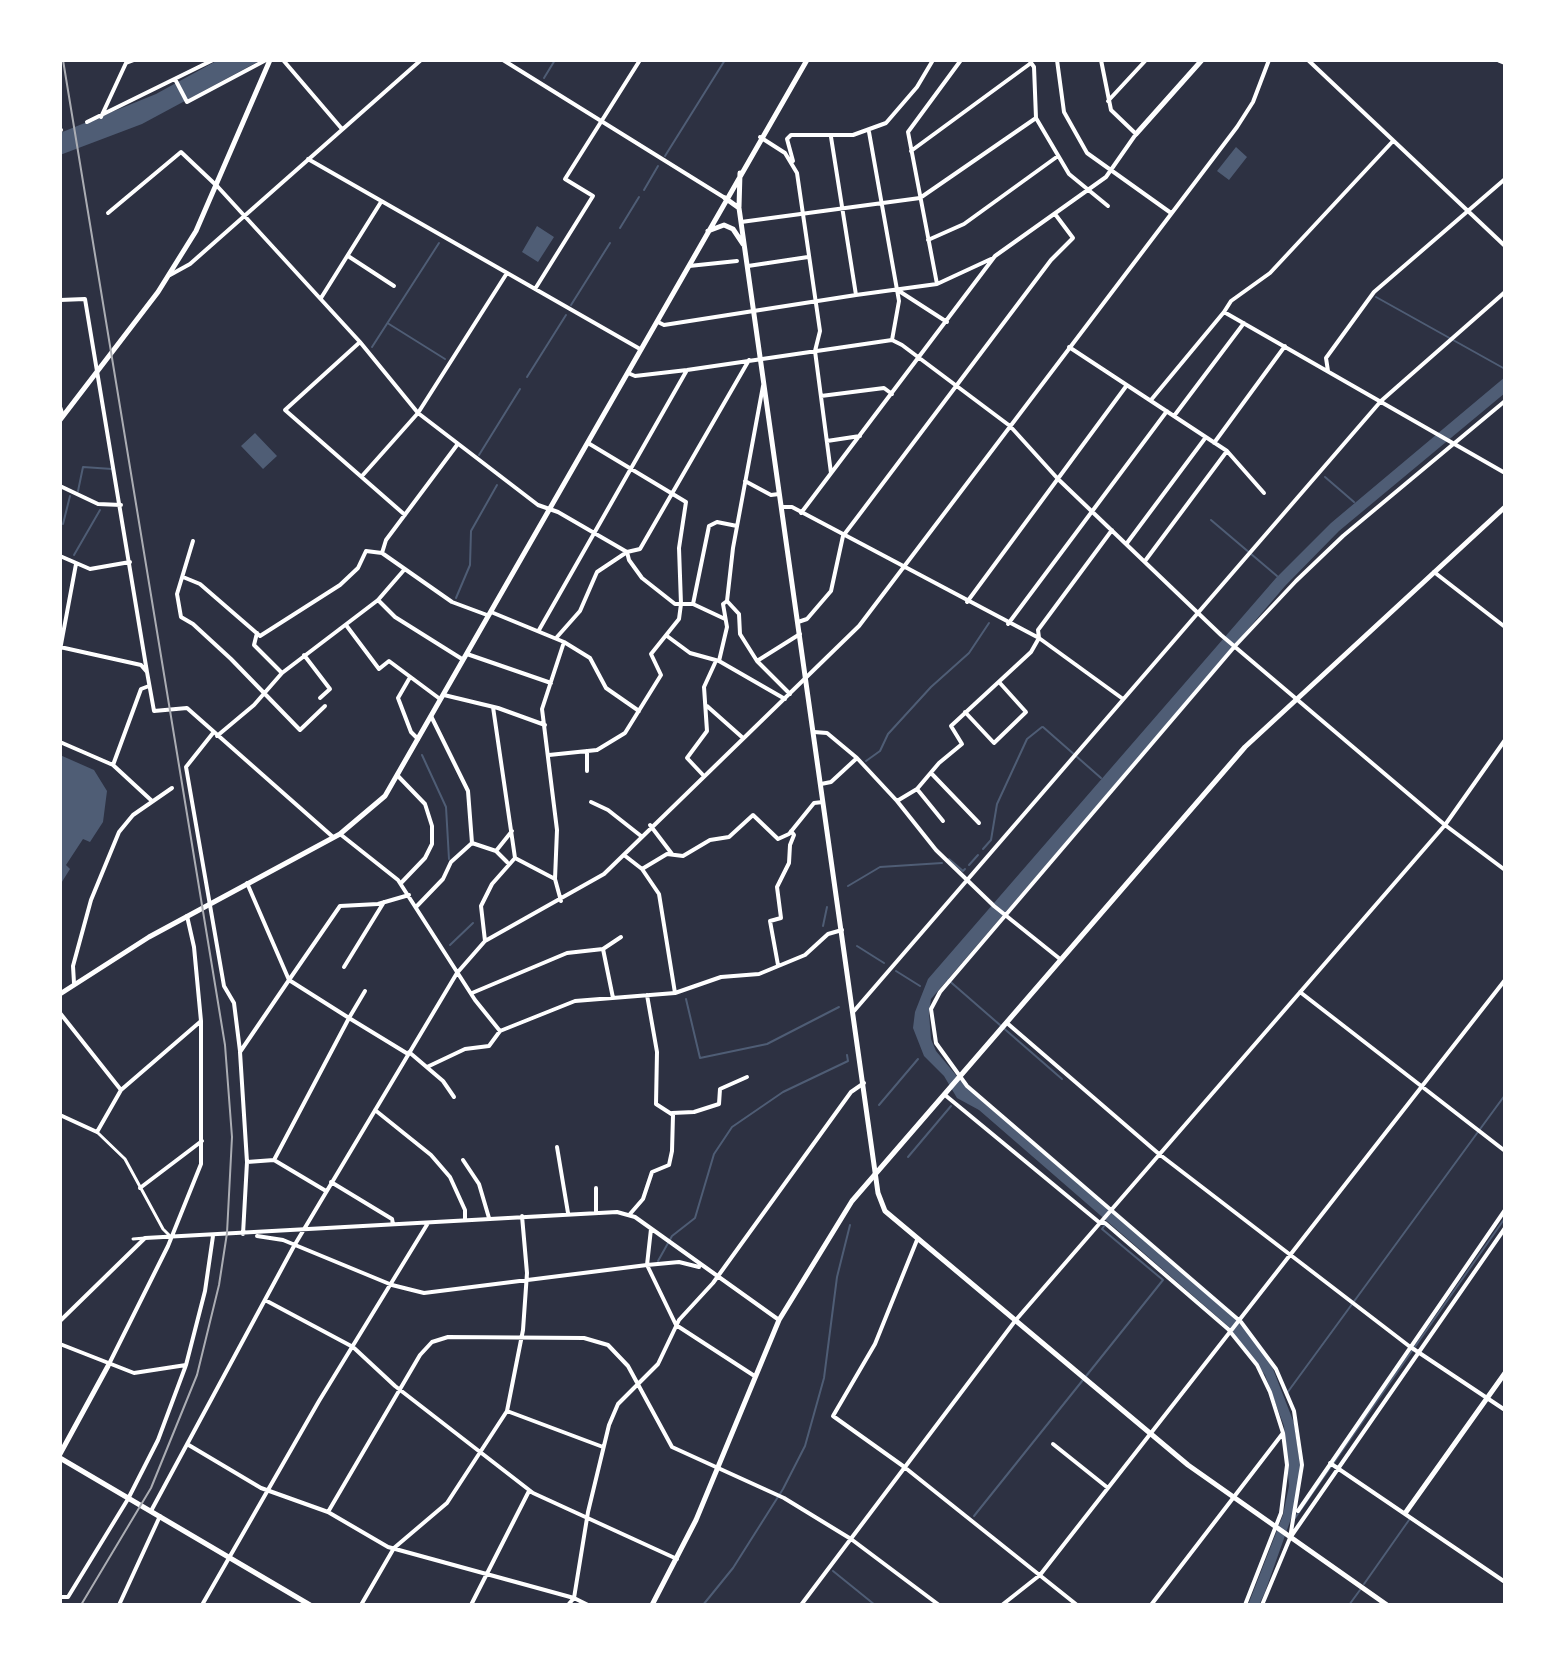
<!DOCTYPE html>
<style>
body{margin:0}
#map{position:relative;width:1565px;height:1665px;overflow:hidden;background:#2d3142;font-family:Karla,sans-serif}
canvas{display:block}
.frame{position:absolute;inset:0;border:62px solid #fff;pointer-events:none}
</style>
<div id="map">
<canvas width="1565" height="1665"></canvas>
<div class="frame"></div>
</div>
<script>
const ctx = document.querySelector('canvas').getContext('2d');
ctx.lineJoin = 'round';
function fillPath(path, color) {
  ctx.fillStyle = color;
  ctx.fill(path, 'evenodd');
}
function poly(rows) {
  const path = new Path2D();
  for (const r of rows) {
    path.moveTo(r[0], r[1]);
    for (let i = 2; i < r.length; i += 2) path.lineTo(r[i], r[i + 1]);
  }
  return path;
}
function stroke(path, color, width, dash) {
  ctx.strokeStyle = color;
  ctx.lineWidth = width;
  ctx.lineCap = dash ? 'butt' : 'round';
  ctx.setLineDash(dash || []);
  ctx.stroke(path);
}
const water = poly([
 [218,60,261,60,142,124,60,155,60,133,156,94],
 [1236,147,1247,157,1229,180,1217,171],
 [537,226,554,237,538,262,522,252],
 [1505,377,1505,393,1339,531,1285,586,931,999,929,1013,931,1039,936,1051,965,1086,1235,1319,1260,1347,1273,1369,1294,1423,1300,1465,1298,1487,1293,1513,1265,1592,1259,1605,1248,1605,1283,1515,1289,1486,1284,1426,1265,1375,1229,1327,979,1110,957,1098,944,1076,924,1056,913,1028,915,1012,928,979,1276,578,1331,523],
 [255,433,277,456,263,469,241,446],
 [60,755,94,770,107,791,103,822,90,842,83,839,66,865,70,869,60,885]
]);
const stream = poly([
 [544,78,555,60],
 [665,156,725,60],
 [644,190,658,166],
 [620,228,639,197],
 [1376,297,1505,369],
 [571,305,610,243],
 [389,324,445,359],
 [372,347,439,243],
 [527,377,566,315],
 [479,455,520,389],
 [1325,477,1354,502],
 [78,491,83,467,112,469],
 [1211,520,1277,576],
 [63,524,70,496],
 [74,555,100,510],
 [456,598,470,565,471,531,497,485],
 [1043,727,1101,778],
 [422,755,446,807,449,859],
 [866,761,880,751,888,734,931,687,969,653,989,623],
 [983,849,991,840,997,804,1027,739,1042,727],
 [949,859,963,871,965,869],
 [969,865,978,855],
 [848,886,880,867,942,863],
 [823,926,827,907],
 [450,945,473,923],
 [857,946,884,963],
 [896,971,920,986],
 [946,978,1062,1079],
 [686,999,700,1058,767,1044,839,1007],
 [879,1105,918,1059],
 [908,1157,951,1106],
 [658,1261,672,1236,695,1218,714,1154,732,1127,783,1092,848,1061,847,1055],
 [1287,1393,1505,1095],
 [974,1516,1163,1280,1102,1229,1105,1225],
 [1295,1518,1505,1218],
 [833,1571,875,1605],
 [1364,1584,1409,1520],
 [703,1605,733,1568,783,1489,805,1446,824,1378,837,1277,850,1225],
 [1349,1605,1360,1590]
]);
const pedestrian = poly([
 [98,1133,125,1159,163,1229,171,1237],
 [133,1239,145,1238]
]);
const minor = poly([
 [283,60,342,129],
 [503,60,725,198],
 [1029,60,1034,67,1036,118,1069,174,1108,206],
 [1057,60,1064,112,1087,153,1171,213],
 [1308,60,1505,246],
 [176,81,187,102,266,60],
 [1108,101,1146,60],
 [101,117,126,63,134,60],
 [87,122,213,60],
 [60,130,61,130],
 [869,132,899,301,892,340],
 [760,137,785,153,797,173,820,331,815,351,831,473],
 [911,151,1031,63],
 [308,159,640,349],
 [793,161,787,139,791,135,853,135,886,123,917,87,933,60],
 [108,213,181,152,218,187,360,342,418,413,538,505,558,512,627,552,629,560,642,578,675,604,693,604,725,619],
 [741,222,920,198,1036,118],
 [928,240,964,224,1058,156],
 [348,256,394,286],
 [689,266,737,261],
 [748,266,808,257],
 [170,275,190,264,421,60],
 [937,284,908,132,961,60],
 [535,289,593,196,565,179,640,60],
 [899,291,947,322],
 [856,295,937,284,991,259],
 [321,298,381,202],
 [60,300,85,299,147,672],
 [1224,312,1231,301,1270,273,1393,141],
 [658,322,664,325,856,295,831,137],
 [360,342,285,410,405,515],
 [1069,347,1227,451,1264,493],
 [1328,371,1326,358,1374,292,1505,179],
 [628,373,635,376,687,370,892,340,902,345,1010,426,1058,479,1221,635,1445,825,1505,870],
 [821,396,884,388,892,394],
 [1151,400,1224,312,1505,473],
 [60,407,63,416],
 [1174,416,1244,323],
 [827,441,860,436],
 [1214,443,1285,346],
 [457,445,386,540,382,553,452,602,487,615],
 [362,476,418,413,507,273],
 [745,481,771,495,779,494],
 [60,486,98,504,121,505],
 [782,507,792,507,1039,638,1123,699],
 [801,513,995,256,1106,177,1136,134,1111,110,1101,60],
 [193,541,177,594,181,617,193,624,231,659,300,730,325,706],
 [1127,543,1206,437],
 [60,556,90,569,130,562],
 [1145,561,1227,451],
 [1434,572,1505,627],
 [183,577,200,584,260,636,340,585,358,568,366,551,382,553],
 [378,600,395,617,462,659],
 [727,601,739,614,740,634,757,661,800,634],
 [967,602,1127,385],
 [693,604,709,526,717,522,737,526],
 [491,612,564,642,542,709,557,830,555,879,561,901],
 [798,622,807,619,831,591,843,536,859,515,1051,260,1073,238,1055,214],
 [1008,624,1167,411],
 [346,625,379,669,389,661,440,699],
 [539,630,687,370],
 [257,633,254,645,282,673],
 [667,636,690,653,719,661,785,699],
 [557,637,580,611,597,572,627,552,640,549,749,360],
 [564,642,590,658,606,688,639,711],
 [60,647,141,665,147,672,154,711,187,708,333,837],
 [60,650,76,564],
 [467,654,551,683],
 [304,655,330,689,320,698],
 [719,661,727,627,723,604,727,601,733,548,763,386],
 [757,661,790,694],
 [409,679,398,698,411,732,418,739],
 [444,695,498,708,545,725],
 [707,706,743,738],
 [965,712,994,743,1026,712,999,682],
 [814,732,827,733,857,758,897,801,936,850,994,906,1060,959],
 [213,733,186,767,224,986,234,1003,240,1051],
 [217,736,254,705,282,673,378,600,404,570],
 [60,742,113,765,152,801],
 [549,755,597,750,625,733,661,675,651,654,679,619,681,604,679,548,686,502,588,443],
 [113,765,141,689,149,686],
 [587,771,587,751],
 [931,773,979,823],
 [397,775,425,804,432,826,432,844,425,858,401,883],
 [703,775,687,758,707,731,704,687,715,663],
 [821,784,831,782,857,758],
 [917,789,943,821],
 [897,801,917,789,939,763,962,744,951,726,1031,652,1039,638,1038,630,1112,530],
 [591,802,608,810,641,836],
 [650,825,672,854],
 [340,834,398,880,475,1000,500,1031,575,1001,675,993,721,977,759,974,805,955,828,934,842,930],
 [472,843,496,851,507,862],
 [496,851,512,831],
 [624,855,642,869,659,894,675,993],
 [515,858,555,879],
 [642,869,667,854,683,856,710,840,729,837,753,815,778,839,789,834,814,803,823,802],
 [247,883,289,980],
 [416,907,443,879,451,862,472,843,468,791,431,716],
 [485,941,481,906,492,884,515,858,493,707],
 [603,949,621,937],
 [778,965,770,921,781,918,777,887,789,863,790,845,794,835,791,831],
 [344,967,384,902],
 [289,980,340,906,378,904,409,895],
 [74,983,73,966,91,900,119,832,133,815,172,788],
 [1300,992,1505,1151],
 [472,993,567,953,603,949,613,998],
 [854,1011,1381,401,1505,292],
 [60,1013,121,1090,201,1021],
 [1007,1023,1159,1154,1409,1346,1505,1410],
 [409,1052,443,1081,454,1097],
 [427,1067,465,1049,489,1046,500,1031],
 [945,1095,1100,1223,1105,1223,1228,1329,1257,1365,1270,1392,1283,1433,1151,1605],
 [375,1110,431,1155,450,1177,465,1210,465,1220],
 [672,1113,694,1112,719,1104,720,1089,747,1077],
 [60,1115,97,1132,121,1090],
 [557,1147,568,1213],
 [274,1160,349,1018,408,1054],
 [463,1160,479,1184,489,1218],
 [247,1162,274,1160,326,1191],
 [331,1182,392,1219,393,1224],
 [140,1188,202,1141],
 [596,1212,596,1188],
 [630,1214,643,1199,652,1172,669,1165,672,1151,673,1115,656,1104,657,1052,647,995],
 [651,1229,647,1265,676,1325,753,1375],
 [243,1234,247,1162,240,1052,289,980,349,1018,365,991],
 [257,1236,283,1240,392,1285,424,1293,647,1265,679,1262,699,1267],
 [917,1240,875,1344,833,1416,903,1466,1077,1605],
 [265,1300,353,1347,395,1386,533,1493,677,1559],
 [60,1321,145,1238,617,1212,635,1217,779,1320],
 [60,1344,134,1373,186,1365],
 [108,1366,168,1246,201,1164,201,1021,194,947,187,916],
 [507,1411,603,1447],
 [187,1444,261,1488,328,1512,388,1547,574,1598,588,1605],
 [1053,1444,1108,1488],
 [1330,1463,1505,1582],
 [151,1511,294,1246,457,973,485,941,604,874,859,626,1237,127,1253,102,1269,60],
 [1298,1511,1505,1210],
 [328,1512,420,1355,432,1342,448,1337,584,1338,608,1345,628,1366,672,1447,784,1498,851,1539,939,1605],
 [1292,1535,1505,1228],
 [60,1597,68,1597,128,1499,158,1440,186,1365,205,1291,213,1236],
 [119,1605,160,1516],
 [202,1605,319,1401,428,1223],
 [361,1605,394,1548,447,1503,507,1411,523,1330,527,1273,522,1216],
 [471,1605,529,1491],
 [568,1605,574,1598,588,1512,609,1425,618,1404,658,1364,679,1320,713,1283,851,1092,864,1083],
 [801,1605,1015,1321,1445,825,1505,740],
 [1002,1605,1040,1575,1505,980],
 [1245,1605,1281,1513,1287,1465,1283,1433],
 [1262,1605,1290,1538,1302,1465,1294,1411,1276,1369,1241,1322,967,1086,936,1043,931,1009,940,992,1235,646,1296,581,1343,536,1505,401]
]);
const tertiary = poly([
 [1136,134,1202,60],
 [725,198,739,208,878,1193,885,1211,1188,1465,1387,1605],
 [739,207,740,173],
 [708,231,724,225,733,229,743,244],
 [60,420,158,292,196,231,270,60],
 [60,994,149,937,340,834,385,796,807,60],
 [60,1454,108,1366],
 [1406,1512,1505,1373]
]);
const secondary = poly([
 [60,1458,310,1605],
 [652,1605,696,1520,779,1320,852,1201,1245,747,1505,507]
]);
const trunk = poly([
 [1500,60,1505,62]
]);
const rail = poly([
 [63,60,225,1045,232,1137,227,1233,219,1285,197,1375,151,1488,81,1605]
]);
fillPath(water, '#4f5d75');
stroke(stream, '#4f5d75', 2);
stroke(pedestrian, '#fff', 3);
stroke(minor, '#fff', 4);
stroke(tertiary, '#fff', 5);
stroke(secondary, '#fff', 5);
stroke(trunk, '#fff', 6);
stroke(rail, '#abadb3', 2);
</script>
